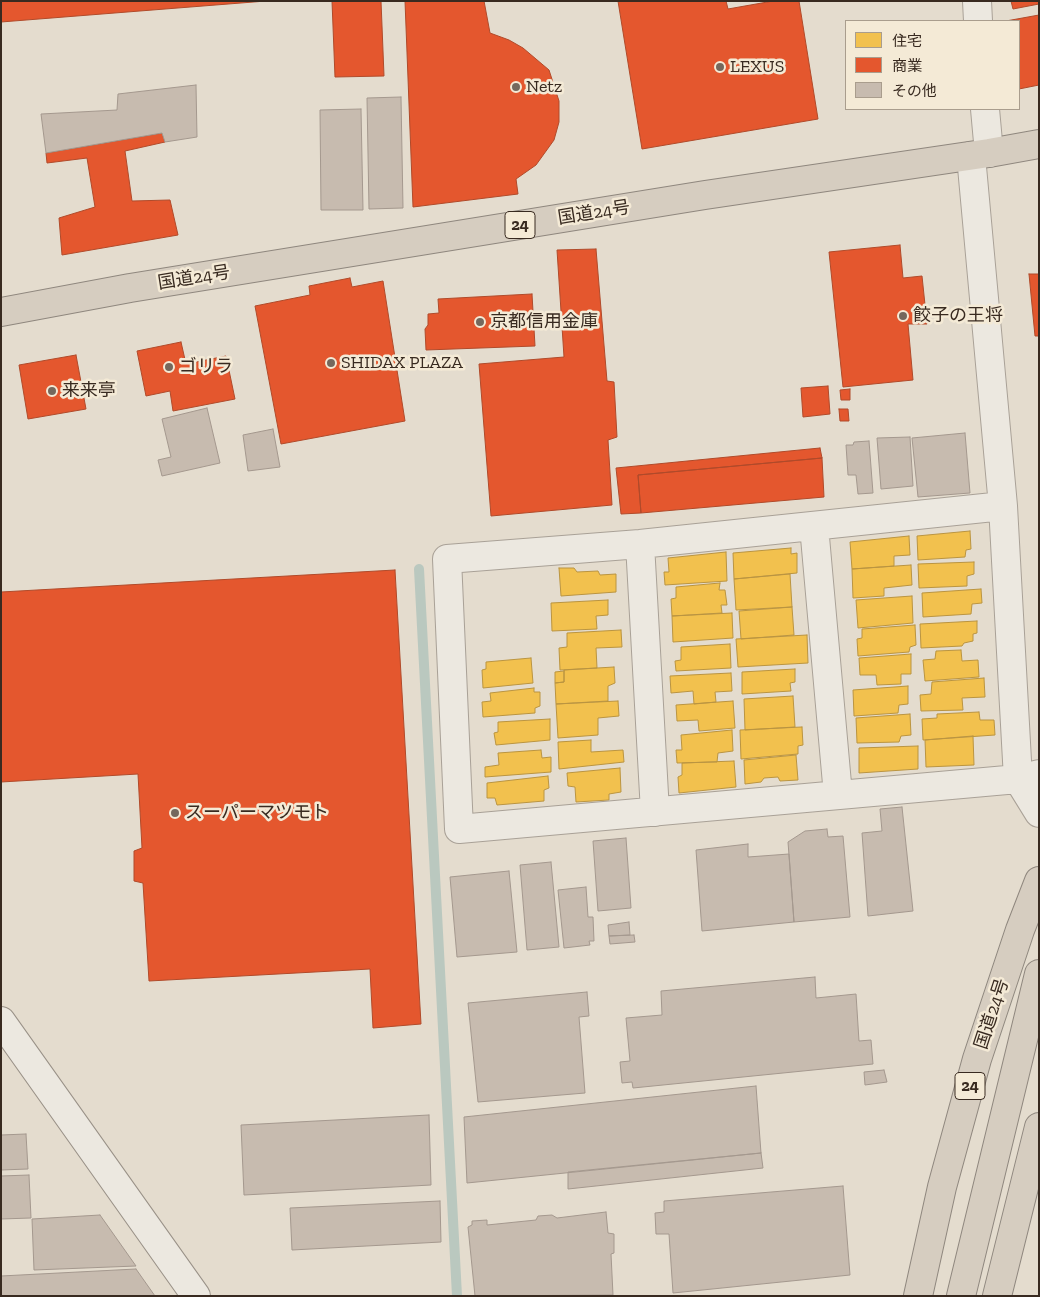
<!DOCTYPE html>
<meta charset="utf-8">
<style>
body{margin:0}
#map{position:relative;width:1040px;height:1297px;overflow:hidden;background:#e4dcce;font-family:"Zilla Slab","Noto Sans JP",serif}
canvas{display:block}
.frame{position:absolute;inset:0;border:2px solid #382a20;pointer-events:none}
.legend{position:absolute;left:845px;top:20px;width:175px;height:90px;box-sizing:border-box;background:#f4ead6;border:1px solid #a99d8d;margin:0;padding:6px 9px;list-style:none;font-size:15px;color:#382a20}
.legend li{display:flex;align-items:center;gap:10px;height:25px}
.legend b{width:25px;border:1px solid #a99d8d}
</style>
<div id="map">
<canvas width="1040" height="1297"></canvas>
<div class="frame"></div>
<ul class="legend">
<li><b style="height:14px;background:#f2c14e"></b>住宅</li>
<li><b style="height:14px;background:#e4572e"></b>商業</li>
<li><b style="height:14px;background:#c7bbaf"></b>その他</li>
</ul>
</div>
<script>
const ctx = document.querySelector('canvas').getContext('2d');
ctx.lineJoin = 'round';
function fillPath(path, color) {
  ctx.fillStyle = color;
  ctx.fill(path, 'evenodd');
}
function poly(rows) {
  const path = new Path2D();
  for (const r of rows) {
    path.moveTo(r[0], r[1]);
    for (let i = 2; i < r.length; i += 2) path.lineTo(r[i], r[i + 1]);
  }
  return path;
}
function stroke(path, color, width, dash) {
  ctx.strokeStyle = color;
  ctx.lineWidth = width;
  ctx.lineCap = dash ? 'butt' : 'round';
  ctx.setLineDash(dash || []);
  ctx.stroke(path);
}
function write(font, color, halo, rows, align = 'center') {
  ctx.font = font + ' "Zilla Slab","Noto Sans JP",serif';
  ctx.lineWidth = 5;
  ctx.setLineDash([]);
  ctx.textBaseline = 'middle';
  ctx.strokeStyle = halo;
  ctx.fillStyle = color;
  for (const [text, x, y, turn = 0] of rows) {
    ctx.save();
    ctx.translate(x, y);
    ctx.rotate((+turn || 0) * Math.PI / 180);
    ctx.textAlign = isNaN(turn) ? turn : align;
    if (halo) ctx.strokeText(text, 0, 0);
    ctx.fillText(text, 0, 0);
    ctx.restore();
  }
}
const homes = poly([
 [970,531,971,549,966,550,965,557,918,560,917,536,970,531],
 [909,536,910,555,894,556,894,566,852,569,850,542,909,536],
 [791,548,791,554,797,553,797,573,734,579,733,553,791,548],
 [726,552,727,581,665,585,664,572,669,572,668,558,726,552],
 [974,562,974,574,967,576,967,586,919,588,918,564,974,562],
 [911,565,912,585,884,588,884,596,853,598,852,569,911,565],
 [559,568,574,568,577,572,598,571,600,575,616,574,616,592,561,596,559,568],
 [790,574,792,607,736,610,734,579,790,574],
 [720,583,719,590,725,590,727,605,721,605,722,613,672,616,671,599,676,598,676,587,720,583],
 [981,589,982,603,972,604,971,614,923,617,922,593,981,589],
 [912,596,913,623,858,628,856,600,912,596],
 [608,600,608,615,596,616,597,629,552,631,551,603,608,600],
 [792,607,794,635,741,639,739,611,792,607],
 [732,613,733,638,673,642,672,616,732,613],
 [977,621,977,633,973,634,973,641,964,643,962,646,921,648,920,624,977,621],
 [915,625,916,645,910,647,909,652,858,656,857,639,862,638,862,629,915,625],
 [621,630,622,647,596,648,597,668,560,670,559,648,567,647,567,633,621,630],
 [807,635,808,663,738,667,736,639,807,635],
 [730,644,731,668,676,671,675,661,681,660,681,647,730,644],
 [961,650,962,661,978,660,979,677,925,681,923,660,935,659,936,651,961,650],
 [911,654,911,674,901,674,901,684,877,685,876,675,860,675,859,658,911,654],
 [531,658,533,683,483,688,482,670,486,669,486,662,531,658],
 [614,667,615,683,608,686,608,701,556,704,555,683,564,682,564,670,614,667],
 [795,669,795,682,790,683,791,691,742,694,742,672,795,669],
 [564,671,564,682,555,683,555,672,564,671],
 [731,673,732,691,715,692,716,702,694,704,693,691,671,693,670,676,731,673],
 [984,678,985,697,962,698,963,710,921,711,920,695,931,694,932,682,984,678],
 [908,686,908,704,899,705,898,713,854,716,853,690,908,686],
 [534,688,534,692,540,692,540,706,535,708,535,713,483,717,482,702,491,701,490,693,534,688],
 [793,696,795,727,745,730,744,699,793,696],
 [618,701,619,716,598,718,598,735,558,738,556,704,618,701],
 [733,701,735,728,699,731,698,720,677,721,676,705,733,701],
 [979,712,980,720,994,720,995,735,923,740,922,719,937,718,937,714,979,712],
 [910,714,911,735,901,736,899,742,857,743,856,718,910,714],
 [550,719,550,740,496,745,494,733,498,732,498,722,550,719],
 [802,727,803,745,798,746,798,754,741,759,740,730,802,727],
 [732,730,733,751,718,753,717,762,677,763,676,750,682,750,681,735,732,730],
 [973,736,974,765,926,767,925,740,973,736],
 [591,740,591,752,623,750,624,762,559,769,558,742,591,740],
 [918,746,918,769,859,773,859,748,918,746],
 [541,750,542,758,551,757,551,772,485,777,485,767,499,765,498,753,541,750],
 [796,755,798,780,780,781,778,777,764,778,761,782,745,784,744,760,796,755],
 [734,761,736,787,679,793,678,777,682,775,682,763,734,761],
 [620,768,621,792,609,794,609,800,576,802,575,787,568,786,567,773,620,768],
 [548,776,549,788,544,790,544,801,497,805,495,798,487,798,487,783,548,776]
]);
const shops = poly([
 [1,1,266,1,1,22,1,1],
 [332,1,381,1,384,76,335,77,332,1],
 [405,1,484,1,490,33,509,40,523,48,549,70,559,101,559,122,554,140,536,165,516,179,518,194,413,207,405,1],
 [618,1,726,1,728,9,773,1,799,1,818,119,642,149,618,1],
 [1011,1,1039,1,1039,4,1013,9,1011,1],
 [1039,15,1039,85,1019,89,1019,21,1006,21,1039,15],
 [162,133,165,142,125,151,132,201,170,200,178,235,62,255,59,218,95,207,87,158,47,163,46,153,162,133],
 [900,245,903,278,922,276,927,324,908,324,913,380,843,387,829,252,900,245],
 [596,249,607,381,614,382,617,437,608,440,612,505,491,516,479,364,564,357,557,250,596,249],
 [1029,274,1039,274,1039,336,1035,336,1029,274],
 [350,278,352,287,383,281,405,421,281,444,255,306,310,295,309,286,350,278],
 [532,294,535,346,426,350,425,329,428,325,428,314,439,313,438,299,532,294],
 [181,342,186,364,226,356,235,399,173,411,170,391,146,396,137,351,181,342],
 [76,355,86,409,28,419,19,365,76,355],
 [828,386,830,414,803,417,801,388,828,386],
 [850,389,850,400,841,400,840,390,850,389],
 [839,409,848,409,849,421,840,421,839,409],
 [820,448,822,458,638,475,641,513,621,514,616,468,820,448],
 [822,458,824,497,641,513,638,475,822,458],
 [395,570,421,1024,373,1028,370,969,149,981,143,883,134,881,134,851,142,848,138,774,1,782,1,592,395,570]
]);
const stream = poly([
 [419,569,457,1296]
]);
const building = poly([
 [196,85,197,137,165,142,162,133,46,153,41,114,117,110,118,94,196,85],
 [401,97,403,208,369,209,367,98,401,97],
 [361,109,363,210,321,210,320,110,361,109],
 [207,408,220,463,162,476,158,460,171,457,162,419,207,408],
 [273,429,280,467,248,471,243,435,273,429],
 [965,433,970,493,918,497,912,438,965,433],
 [910,437,913,486,881,489,877,438,910,437],
 [869,441,873,493,858,494,856,475,848,475,846,445,853,445,854,442,869,441],
 [902,807,913,911,868,916,862,833,882,831,880,809,902,807],
 [827,829,828,837,843,836,850,917,794,922,788,842,805,831,827,829],
 [626,838,631,908,598,911,593,841,626,838],
 [748,844,748,857,789,854,794,922,702,931,696,850,748,844],
 [551,862,559,947,527,950,520,865,551,862],
 [509,871,517,952,457,957,450,877,509,871],
 [586,887,588,917,593,917,594,941,589,941,590,945,564,948,558,890,586,887],
 [629,922,630,935,609,936,608,925,629,922],
 [634,935,635,942,610,944,609,936,634,935],
 [815,977,816,998,856,994,859,1041,871,1040,873,1064,633,1088,632,1082,622,1083,620,1062,630,1061,626,1018,662,1015,661,991,815,977],
 [587,992,589,1016,579,1017,585,1093,478,1102,468,1003,587,992],
 [884,1070,887,1082,865,1085,864,1072,884,1070],
 [756,1086,761,1153,467,1183,464,1117,756,1086],
 [429,1115,431,1185,244,1195,241,1125,429,1115],
 [26,1134,28,1169,1,1170,1,1135,26,1134],
 [761,1153,763,1168,568,1189,568,1172,761,1153],
 [29,1175,31,1218,1,1219,1,1176,29,1175],
 [843,1186,850,1275,673,1293,669,1234,656,1234,655,1213,664,1212,664,1201,843,1186],
 [440,1201,441,1242,292,1250,290,1208,440,1201],
 [606,1212,608,1233,614,1234,614,1253,611,1254,613,1295,475,1296,468,1227,472,1225,472,1221,487,1220,487,1225,536,1220,538,1216,552,1215,557,1218,606,1212],
 [100,1215,136,1266,34,1270,32,1219,100,1215],
 [136,1269,155,1296,1,1296,1,1276,136,1269]
]);
const street = poly([
 [977,1,978,21],
 [985,109,989,153],
 [971,156,1003,506,1018,779,1039,813],
 [1003,506,640,544,447,559,459,829,1018,779,1039,774],
 [814,526,838,795],
 [640,544,655,812]
]);
const secondary = poly([
 [1,1021,196,1296]
]);
const highway = poly([
 [1,312,130,288,705,195,989,153,1039,144],
 [918,1296,942,1187,977,1059,1020,930,1039,881],
 [961,1296,1039,974],
 [997,1296,1039,1127]
]);
const markers = [
 [720,67,5,"#74685d"],
 [516,87,5,"#74685d"],
 [903,316,5,"#74685d"],
 [480,322,5,"#74685d"],
 [331,363,5,"#74685d"],
 [169,367,5,"#74685d"],
 [52,391,5,"#74685d"],
 [175,813,5,"#74685d"]
];
const shields = [
 [520,225,30],
 [970,1086,30]
];
const shieldNames = [
 ["24",520,225],
 ["24",970,1086]
];
const poiNames = [
 ["LEXUS",730,67],
 ["Netz",526,87],
 ["餃子の王将",913,316],
 ["京都信用金庫",490,322],
 ["SHIDAX PLAZA",341,363],
 ["ゴリラ",179,367],
 ["来来亭",62,391],
 ["スーパーマツモト",185,813]
];
const streetNames = [
 ["国道24号",594,213,-9],
 ["国道24号",194,278,-9],
 ["国道24号",992,1014,-72]
];
fillPath(homes, '#f2c14e');
stroke(homes, '#ba9440', 1);
fillPath(shops, '#e4572e');
stroke(shops, '#b04a2a', 1);
stroke(stream, '#bac8bf', 10);
fillPath(building, '#c7bbaf');
stroke(building, '#a4988e', 1);
stroke(street, '#a9a197', 30);
stroke(secondary, '#999187', 30);
stroke(highway, '#8f877e', 30);
stroke(street, '#ece8e0', 28);
stroke(secondary, '#ece8e0', 28);
stroke(highway, '#d6cdc0', 28);
for (const [x, y, r, color] of markers) {
  const dot = new Path2D();
  dot.arc(x, y, r, 0, 2 * Math.PI);
  ctx.fillStyle = color;
  ctx.fill(dot);
  stroke(dot, '#f4ead6', 2);
}
for (const [x, y, w] of shields) {
  const box = new Path2D();
  box.roundRect(x - w / 2, y - 13.5, w, 27, 4);
  ctx.fillStyle = '#f4ead6';
  ctx.fill(box);
  stroke(box, '#382a20', 1);
}
write('bold 16px', '#382a20', null, shieldNames);
write('18px', '#382a20', '#f4ead6', poiNames, 'left');
write('18px', '#382a20', '#f4ead6', streetNames);
</script>
